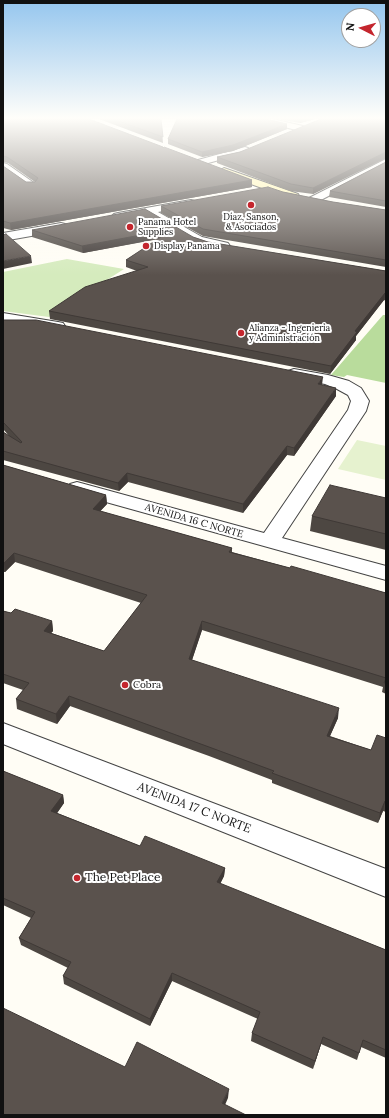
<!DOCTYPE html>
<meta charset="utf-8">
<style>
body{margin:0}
#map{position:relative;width:389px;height:1118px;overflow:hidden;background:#fffdf5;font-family:Lora,serif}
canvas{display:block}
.frame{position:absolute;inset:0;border:4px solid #111;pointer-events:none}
.north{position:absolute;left:341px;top:8px;width:40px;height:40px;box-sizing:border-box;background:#fff;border:1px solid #a0a0a0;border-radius:50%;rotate:276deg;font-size:11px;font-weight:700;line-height:16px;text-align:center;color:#111}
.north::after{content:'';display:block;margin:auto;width:14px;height:18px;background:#c4262e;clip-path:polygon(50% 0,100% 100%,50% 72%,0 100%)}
</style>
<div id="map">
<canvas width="389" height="1118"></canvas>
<div class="frame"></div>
<div class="north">N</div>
</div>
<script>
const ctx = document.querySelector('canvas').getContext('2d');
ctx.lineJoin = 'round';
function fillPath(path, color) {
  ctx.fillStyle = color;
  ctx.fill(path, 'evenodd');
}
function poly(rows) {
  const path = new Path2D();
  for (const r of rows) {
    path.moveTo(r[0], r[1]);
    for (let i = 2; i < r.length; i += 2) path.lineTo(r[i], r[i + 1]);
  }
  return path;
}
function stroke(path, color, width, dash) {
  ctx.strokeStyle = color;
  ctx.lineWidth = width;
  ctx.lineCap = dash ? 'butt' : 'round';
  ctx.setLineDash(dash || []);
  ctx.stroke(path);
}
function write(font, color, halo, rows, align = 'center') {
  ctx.font = font + ' Lora,serif';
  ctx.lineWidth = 4;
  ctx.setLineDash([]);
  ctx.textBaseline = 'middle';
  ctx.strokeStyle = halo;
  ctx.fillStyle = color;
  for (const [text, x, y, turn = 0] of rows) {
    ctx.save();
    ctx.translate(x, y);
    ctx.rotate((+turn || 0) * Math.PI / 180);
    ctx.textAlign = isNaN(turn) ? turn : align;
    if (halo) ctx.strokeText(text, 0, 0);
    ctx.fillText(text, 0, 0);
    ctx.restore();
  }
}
const green = poly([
 [67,259,124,269,49,317,3,311,3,272]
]);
const forest = poly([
 [383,315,386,315,386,383,347,375,344,377,331,375]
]);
const pitch = poly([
 [357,440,386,446,386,480,338,469]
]);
const street = poly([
 [260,119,272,119,303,126,304,128,300,131,261,121,260,119],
 [245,147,248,148,250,150,248,152,201,165,196,162,198,160,245,147],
 [386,159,386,166,317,202,309,202,307,200,309,198,386,159],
 [3,163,7,164,37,185,36,187,28,187,3,170,3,163],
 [191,200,195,201,197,203,195,205,158,212,202,237,228,243,230,246,228,249,224,250,194,243,145,215,118,219,114,218,112,216,114,214,118,213,191,200],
 [61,223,65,224,67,227,65,230,3,241,3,233,61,223],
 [3,313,58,322,63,323,65,326,63,329,58,330,3,321,3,313],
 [294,369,328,375,349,381,361,388,369,401,366,411,282,538,386,566,386,580,70,492,67,488,70,484,77,482,264,533,348,410,351,401,348,395,337,389,325,384,288,377,286,374,288,371,294,369],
 [3,723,386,869,386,897,3,744,3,723]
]);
const secondary = poly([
 [224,168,298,194,299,196,294,199,290,198,220,173,219,171,224,168]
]);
const wall = poly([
 [3,119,163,148,252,180,252,187,11,230,3,228,3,166,26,182,35,182,8,163,3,162],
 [99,119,161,119,163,143],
 [277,119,315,119,300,123],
 [386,119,386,158,313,194,290,191,217,163,217,157],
 [287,129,233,151,202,157,168,144,168,139],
 [386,162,386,207,329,197,330,191],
 [283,192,333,202,386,210,386,267,203,236,161,213,161,206],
 [32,230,193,237,208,242,386,271,386,301,384,300,356,336,356,340,330,374,50,319,49,311,137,271,126,267,126,260,159,239,83,253,32,237],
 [3,320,322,385,336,396,294,456,287,455,243,513,128,482,119,491,3,460,3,432,10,437,3,429],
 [3,465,106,495,107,504,100,511,232,548,232,552,290,568,386,593,386,694,382,692,383,687,202,630,192,660,338,718,330,736,371,750,386,738,386,812,383,811,378,823,272,783,272,780,209,756,70,706,57,724,17,709,16,699,23,690,3,683,3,611,11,613,52,621,53,631,51,633,104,651,141,603,15,562,5,572,3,572],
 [386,498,386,550,310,531,312,516],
 [3,771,63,795,64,803,57,813,140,846,225,868,224,876,220,884,386,950,386,1058,361,1047,357,1060,321,1044,313,1069,251,1041,252,1033,258,1019,172,981,150,1026,64,984,63,976,68,968,21,945,19,938,31,918,3,905]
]);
const shadedWall = poly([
 [300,119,315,119,300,123],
 [287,124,287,129,233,151,202,157,202,152],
 [386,152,386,158,313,194,313,188],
 [252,180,252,187,11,230,10,223],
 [173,229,173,236,83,253,82,246],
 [31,256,32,263,3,269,3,261],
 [385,293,384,300,356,336,356,340,330,374,331,366,355,331],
 [323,377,322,385,318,384],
 [336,388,336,396,294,456,294,448],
 [287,446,287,455,243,513,243,504],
 [127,473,128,482,119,491,118,483],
 [106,495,107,504,94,518,93,509],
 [14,553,15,562,5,572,4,563],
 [52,621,53,631,45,640,44,631],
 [202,621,202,630,189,669,189,659],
 [69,696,70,706,57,724,56,714],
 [339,708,338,718,326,745,327,736],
 [63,795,64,803,53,819,51,811],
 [385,801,383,811,378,823,380,813],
 [225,868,224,876,217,890,217,882],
 [172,973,172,981,150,1026,150,1019],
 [323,1037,321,1044,313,1069,315,1061],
 [229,1089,228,1098,222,1112,222,1103]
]);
const building = poly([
 [3,119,89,119,163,147,163,148,164,147,252,180,10,223,3,221,3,166,26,182,35,182,38,178,7,157,3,156,3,119],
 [113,119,161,119,163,137,113,119],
 [177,119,266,119,287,124,233,145,202,152,168,139,177,119],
 [321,119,386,119,386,152,313,188,291,184,217,157,240,152,321,119],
 [386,162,386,201,330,191,386,162],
 [268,187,283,192,333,202,386,210,386,260,203,229,161,206,268,187],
 [145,209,193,237,208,242,386,271,386,293,385,293,355,331,357,332,331,366,49,311,85,287,148,267,126,260,173,229,82,246,32,230,145,209],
 [6,234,31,256,3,261,3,235,6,234],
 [3,320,36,320,323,377,318,384,336,388,294,448,287,446,243,504,127,473,118,483,3,451,3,432,21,443,22,442,3,422,3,320],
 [3,465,106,495,93,509,232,548,229,552,290,568,291,566,386,593,386,683,384,683,386,678,202,621,189,659,339,708,327,736,371,750,377,735,386,738,386,801,385,801,380,813,272,773,274,771,209,747,69,696,56,714,16,699,29,683,3,674,3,611,11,613,15,609,52,621,44,631,104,651,147,595,14,553,4,563,3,563,3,465],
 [330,485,386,498,386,534,312,516,330,485],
 [3,771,63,795,51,811,140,846,145,836,225,868,217,882,386,950,386,1050,363,1040,359,1053,323,1037,315,1061,252,1033,260,1012,172,973,150,1019,63,976,71,962,19,938,35,912,3,898,3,771],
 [3,1008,125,1067,137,1042,229,1089,222,1103,246,1115,3,1115,3,1008]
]);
const markers = [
 [251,205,4,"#c4262e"],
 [130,227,4,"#c4262e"],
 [146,246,4,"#c4262e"],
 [241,333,4,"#c4262e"],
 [125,685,4,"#c4262e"],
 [77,878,4,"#c4262e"]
];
const farPoinames = [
 ["Díaz, Sanson,",251,217,"center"],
 ["& Asociados",251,227,"center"],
 ["Panama Hotel",138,222],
 ["Supplies",138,232],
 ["Display Panama",154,246],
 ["Alianza - Ingenieria",249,328],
 ["y Administración",249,338]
];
const streetNames = [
 ["AVENIDA 16 C NORTE",194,521,16]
];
const poiNames = [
 ["Cobra",133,685]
];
const nearStreetnames = [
 ["AVENIDA 17 C NORTE",194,808,21]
];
const nearPoinames = [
 ["The Pet Place",85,878]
];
fillPath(green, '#d5ebbd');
fillPath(forest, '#b9dc9c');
fillPath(pitch, '#e6f2cf');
stroke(street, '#444', 2);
stroke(secondary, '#333', 2);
fillPath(street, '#fff');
fillPath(secondary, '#fff6b0');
fillPath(wall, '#4d4742');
fillPath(shadedWall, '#3f3936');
fillPath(building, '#5a524d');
stroke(building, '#3f3936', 1);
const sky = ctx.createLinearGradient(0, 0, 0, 275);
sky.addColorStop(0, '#95c6ee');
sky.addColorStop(0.43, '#fffefa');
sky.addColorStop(1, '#fffefa00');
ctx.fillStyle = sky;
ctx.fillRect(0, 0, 389, 275);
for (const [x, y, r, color] of markers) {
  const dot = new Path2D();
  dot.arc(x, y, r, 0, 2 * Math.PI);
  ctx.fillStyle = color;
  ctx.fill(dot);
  stroke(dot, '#fff', 1.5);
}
write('9px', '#111', '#fff', farPoinames, 'left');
write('10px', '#111', '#fff', streetNames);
write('10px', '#111', '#fff', poiNames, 'left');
write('12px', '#111', '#fff', nearStreetnames);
write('12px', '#111', '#fff', nearPoinames, 'left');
</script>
